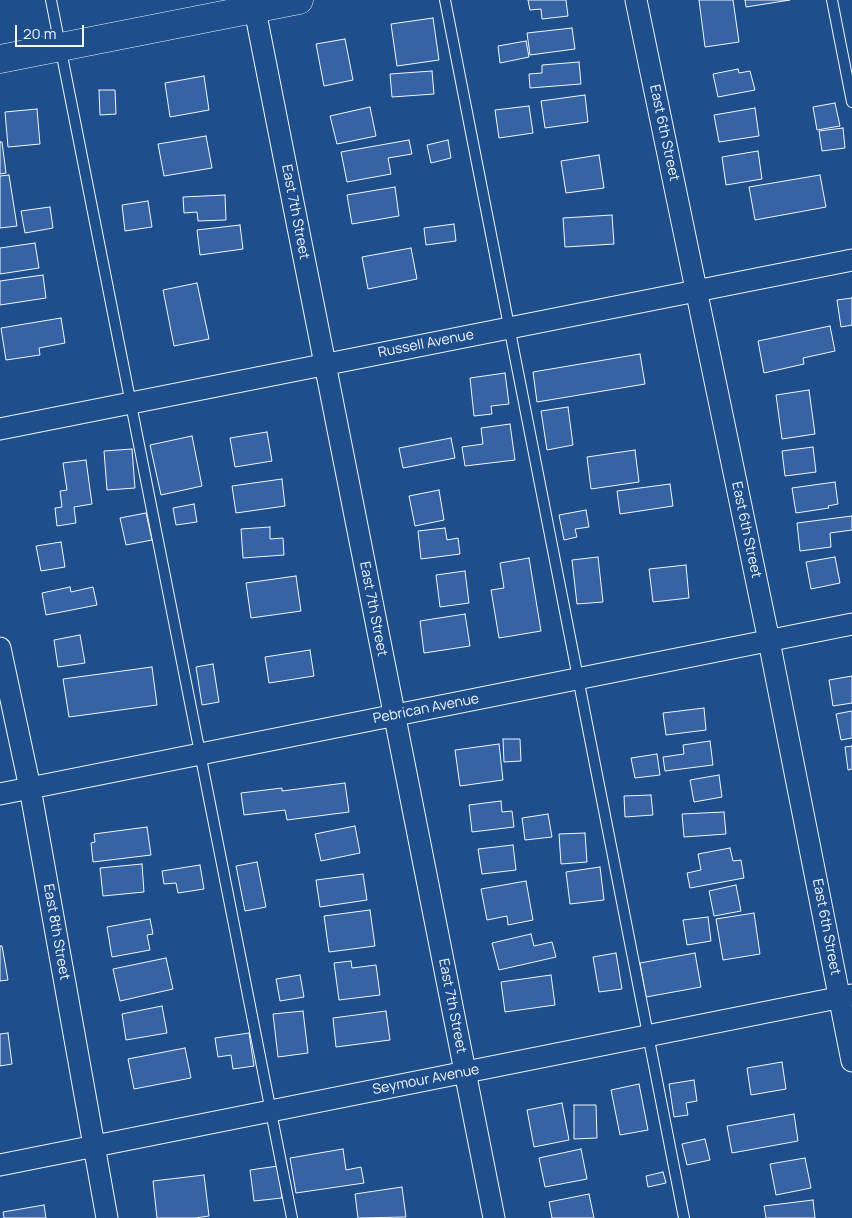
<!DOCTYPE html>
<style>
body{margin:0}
#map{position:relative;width:852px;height:1218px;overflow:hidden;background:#1f4e8c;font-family:Manrope,sans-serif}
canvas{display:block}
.scale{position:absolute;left:15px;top:25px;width:69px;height:22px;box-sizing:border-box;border:2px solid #f2f6ff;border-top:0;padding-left:6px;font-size:15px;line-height:18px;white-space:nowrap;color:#f2f6ff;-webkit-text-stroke:4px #1f4e8c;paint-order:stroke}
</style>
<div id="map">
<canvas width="852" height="1218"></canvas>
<div class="scale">20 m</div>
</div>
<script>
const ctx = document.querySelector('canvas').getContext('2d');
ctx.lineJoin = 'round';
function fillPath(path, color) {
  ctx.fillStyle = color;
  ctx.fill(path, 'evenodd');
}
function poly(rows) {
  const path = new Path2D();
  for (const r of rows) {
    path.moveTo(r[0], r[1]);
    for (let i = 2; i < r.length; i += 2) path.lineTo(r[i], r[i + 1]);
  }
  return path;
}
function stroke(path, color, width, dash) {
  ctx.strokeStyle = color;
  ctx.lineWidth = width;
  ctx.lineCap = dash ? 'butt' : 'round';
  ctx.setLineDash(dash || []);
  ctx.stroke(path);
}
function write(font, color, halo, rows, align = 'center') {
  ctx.font = font + ' Manrope,sans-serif';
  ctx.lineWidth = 4;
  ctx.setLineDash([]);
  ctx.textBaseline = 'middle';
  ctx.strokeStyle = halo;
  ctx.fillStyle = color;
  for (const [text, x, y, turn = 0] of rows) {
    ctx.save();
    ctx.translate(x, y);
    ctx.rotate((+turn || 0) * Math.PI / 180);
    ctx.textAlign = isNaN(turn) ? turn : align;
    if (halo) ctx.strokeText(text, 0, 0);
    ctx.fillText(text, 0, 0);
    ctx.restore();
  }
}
const building = poly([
 [528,0,566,0,568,16,542,19,541,9,530,10,528,0],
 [699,0,733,0,739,42,705,47,699,0],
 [745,0,790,0,746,7,745,0],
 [433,18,439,60,397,66,391,24,433,18],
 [572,28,575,49,530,55,527,33,572,28],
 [345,39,353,80,324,86,316,44,345,39],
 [526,41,529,57,500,63,498,46,526,41],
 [579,62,581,84,530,88,529,74,542,73,542,65,579,62],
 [738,69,739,73,750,71,755,90,718,97,713,74,738,69],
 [432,71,434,94,392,97,390,74,432,71],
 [204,76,209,110,170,117,165,83,204,76],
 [99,90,115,90,116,114,100,115,99,90],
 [585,95,588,122,545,128,541,101,585,95],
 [835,103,840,126,817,130,813,107,835,103],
 [529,106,533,133,499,138,495,110,529,106],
 [370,107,376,136,337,144,330,116,370,107],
 [755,108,759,136,719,142,714,115,755,108],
 [37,109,40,144,8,147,5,112,37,109],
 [843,128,845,148,822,151,819,131,843,128],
 [206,136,212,168,164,176,158,144,206,136],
 [409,140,412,154,388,158,391,174,347,182,341,152,409,140],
 [448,140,451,158,431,163,427,145,448,140],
 [0,142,2,142,6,173,0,174,0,142],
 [758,151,762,179,726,185,722,157,758,151],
 [599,155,604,188,566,193,561,161,599,155],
 [9,175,17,226,0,228,0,176,9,175],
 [820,175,826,207,755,220,749,187,820,175],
 [395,187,399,216,352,224,347,195,395,187],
 [225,195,226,220,198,221,197,212,184,213,183,197,225,195],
 [148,201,152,227,125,231,122,205,148,201],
 [50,207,53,228,25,233,21,211,50,207],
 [612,215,614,244,565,247,563,218,612,215],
 [454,224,456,241,426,245,424,228,454,224],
 [240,225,243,249,200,255,197,230,240,225],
 [35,243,39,268,0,274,0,248,35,243],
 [411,248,417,279,368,289,362,257,411,248],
 [43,275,46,298,0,305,0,281,43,275],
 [197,283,209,339,174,346,163,290,197,283],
 [852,298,852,325,841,327,837,300,852,298],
 [61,318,65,343,39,348,40,355,6,360,1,328,61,318],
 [830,326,835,351,803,358,804,364,764,373,758,341,830,326],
 [640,354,645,384,537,402,533,372,640,354],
 [505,373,509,404,491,406,492,414,474,416,470,378,505,373],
 [809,390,815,434,782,439,776,395,809,390],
 [568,407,573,445,547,450,541,411,568,407],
 [510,424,515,460,465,466,462,447,483,444,481,428,510,424],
 [267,432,272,461,235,467,230,438,267,432],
 [192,436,202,486,161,495,150,445,192,436],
 [451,438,455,458,403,468,399,448,451,438],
 [813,447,816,472,785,476,782,451,813,447],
 [132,449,135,488,107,490,104,451,132,449],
 [635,450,639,482,591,489,587,457,635,450],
 [86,460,92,504,74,507,76,523,57,526,55,508,62,507,60,491,67,490,63,463,86,460],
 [282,479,285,506,236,513,232,486,282,479],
 [835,482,838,504,828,506,829,508,796,513,792,488,835,482],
 [670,484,673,506,620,514,617,491,670,484],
 [439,490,444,520,415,526,409,496,439,490],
 [194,504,197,522,176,525,173,508,194,504],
 [586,510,589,527,575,529,577,537,564,540,559,515,586,510],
 [146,513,152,540,126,545,120,518,146,513],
 [852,516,852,530,830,533,831,547,800,551,797,523,852,516],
 [270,527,270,539,283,538,284,555,243,558,241,529,270,527],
 [445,528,447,540,458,538,460,554,421,559,418,531,445,528],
 [61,542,65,567,41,571,36,546,61,542],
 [598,557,603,602,577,604,572,560,598,557],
 [835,557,840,583,811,589,806,562,835,557],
 [529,558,541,631,499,638,491,590,504,588,500,563,529,558],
 [686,565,689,598,653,602,649,569,686,565],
 [465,571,469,603,440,607,436,575,465,571],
 [296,576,301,611,251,618,246,583,296,576],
 [70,587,71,592,93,587,97,605,46,615,42,593,70,587],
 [465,614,470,646,424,653,420,621,465,614],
 [80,635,85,663,58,667,54,640,80,635],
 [310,650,314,676,269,683,265,657,310,650],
 [213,664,219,702,202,705,196,667,213,664],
 [152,667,157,705,69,717,63,679,152,667],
 [852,676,852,703,833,706,829,680,852,676],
 [704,708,706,730,666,735,663,713,704,708],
 [852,711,852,738,841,740,836,714,852,711],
 [503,739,520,739,521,761,504,762,503,739],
 [710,741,713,765,665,771,663,757,684,754,683,745,710,741],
 [499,744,503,780,460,786,455,750,499,744],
 [852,746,852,769,848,770,845,747,852,746],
 [657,754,660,775,635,778,631,758,657,754],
 [719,775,722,797,694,802,690,780,719,775],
 [345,783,349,812,287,820,285,810,244,815,241,793,282,788,282,791,345,783],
 [651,795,653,815,625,817,624,796,651,795],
 [501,801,502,812,512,811,514,827,472,832,469,805,501,801],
 [724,812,726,834,684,837,682,814,724,812],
 [548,814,552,837,525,840,522,818,548,814],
 [355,826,360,853,321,861,315,834,355,826],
 [147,827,151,855,93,862,91,843,95,842,94,834,147,827],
 [585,833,587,862,561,864,559,834,585,833],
 [513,845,516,870,482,874,478,849,513,845],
 [730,848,733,861,741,860,744,878,690,888,687,873,701,870,698,854,730,848],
 [257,862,266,907,245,911,236,866,257,862],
 [142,864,144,892,103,896,100,868,142,864],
 [200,865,204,889,178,893,176,883,164,884,162,871,200,865],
 [600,867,604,900,570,904,566,872,600,867],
 [363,874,367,900,320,907,316,880,363,874],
 [526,881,533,920,508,925,507,916,487,920,481,889,526,881],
 [736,885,741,911,714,916,709,891,736,885],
 [370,910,375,946,329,952,324,916,370,910],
 [754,913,760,954,723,960,716,919,754,913],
 [708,917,711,941,687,945,683,920,708,917],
 [150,919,153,934,147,935,150,950,112,957,107,927,150,919],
 [531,934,534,946,552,942,556,957,499,970,492,943,531,934],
 [0,946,2,946,8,980,0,981,0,946],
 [616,953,622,989,599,992,593,957,616,953],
 [695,953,701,987,646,997,640,963,695,953],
 [166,958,173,989,120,1001,113,969,166,958],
 [351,961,352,968,376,965,380,995,339,1000,334,963,351,961],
 [300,975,304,997,280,1001,276,979,300,975],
 [551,975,555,1005,505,1012,501,982,551,975],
 [162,1006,167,1033,126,1040,122,1014,162,1006],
 [303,1011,308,1053,278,1057,273,1014,303,1011],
 [386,1011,390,1040,336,1047,333,1018,386,1011],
 [8,1033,12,1064,0,1066,0,1034,8,1033],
 [249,1033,254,1066,233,1069,231,1055,218,1057,215,1038,249,1033],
 [185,1048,191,1078,134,1089,128,1059,185,1048],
 [782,1062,786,1089,751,1095,747,1068,782,1062],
 [694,1080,697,1101,686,1103,688,1115,674,1117,669,1084,694,1080],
 [639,1084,648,1130,620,1135,611,1090,639,1084],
 [562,1103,569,1140,534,1147,527,1110,562,1103],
 [574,1105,596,1105,597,1138,574,1139,574,1105],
 [794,1114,798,1141,732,1153,727,1126,794,1114],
 [705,1139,710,1160,687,1165,682,1144,705,1139],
 [343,1149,346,1170,361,1167,364,1183,296,1193,290,1158,343,1149],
 [581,1149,587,1179,545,1187,539,1158,581,1149],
 [805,1158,811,1188,776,1195,770,1164,805,1158],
 [278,1166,282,1198,254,1201,250,1170,278,1166],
 [663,1172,666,1183,648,1187,646,1176,663,1172],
 [204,1175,209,1216,195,1218,157,1218,153,1181,204,1175],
 [402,1187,406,1217,358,1218,355,1194,402,1187],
 [589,1194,594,1218,552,1218,549,1202,589,1194],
 [813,1200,815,1218,766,1218,764,1206,813,1200],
 [44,1205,46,1218,4,1218,3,1212,44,1205]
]);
const lane = poly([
 [51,0,292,1218],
 [445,0,684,1218],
 [832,0,852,102]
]);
const street = poly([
 [253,0,494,1218],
 [636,0,769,641,852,1061],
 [0,429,852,260],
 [0,648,30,788,107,1218],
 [0,794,852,624],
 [0,1165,852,995]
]);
const secondary = poly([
 [0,59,299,0]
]);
const streetNames = [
 ["East 6th Street",664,133,78],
 ["East 7th Street",295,212,79],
 ["Russell Avenue",426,344,-11],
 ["East 6th Street",746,530,78],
 ["East 7th Street",373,609,79],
 ["Pebrican Avenue",426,709,-11],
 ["East 6th Street",826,927,79],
 ["East 8th Street",56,932,80],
 ["East 7th Street",452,1006,79],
 ["Seymour Avenue",426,1080,-11]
];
fillPath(building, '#3563a3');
stroke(building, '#f2f6ff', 1);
stroke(lane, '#f2f6ff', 12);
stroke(street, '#f2f6ff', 23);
stroke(secondary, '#f2f6ff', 29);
stroke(lane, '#1f4e8c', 10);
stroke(street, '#1f4e8c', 21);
stroke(secondary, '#1f4e8c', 28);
write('14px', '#f2f6ff', '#1f4e8c', streetNames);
</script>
